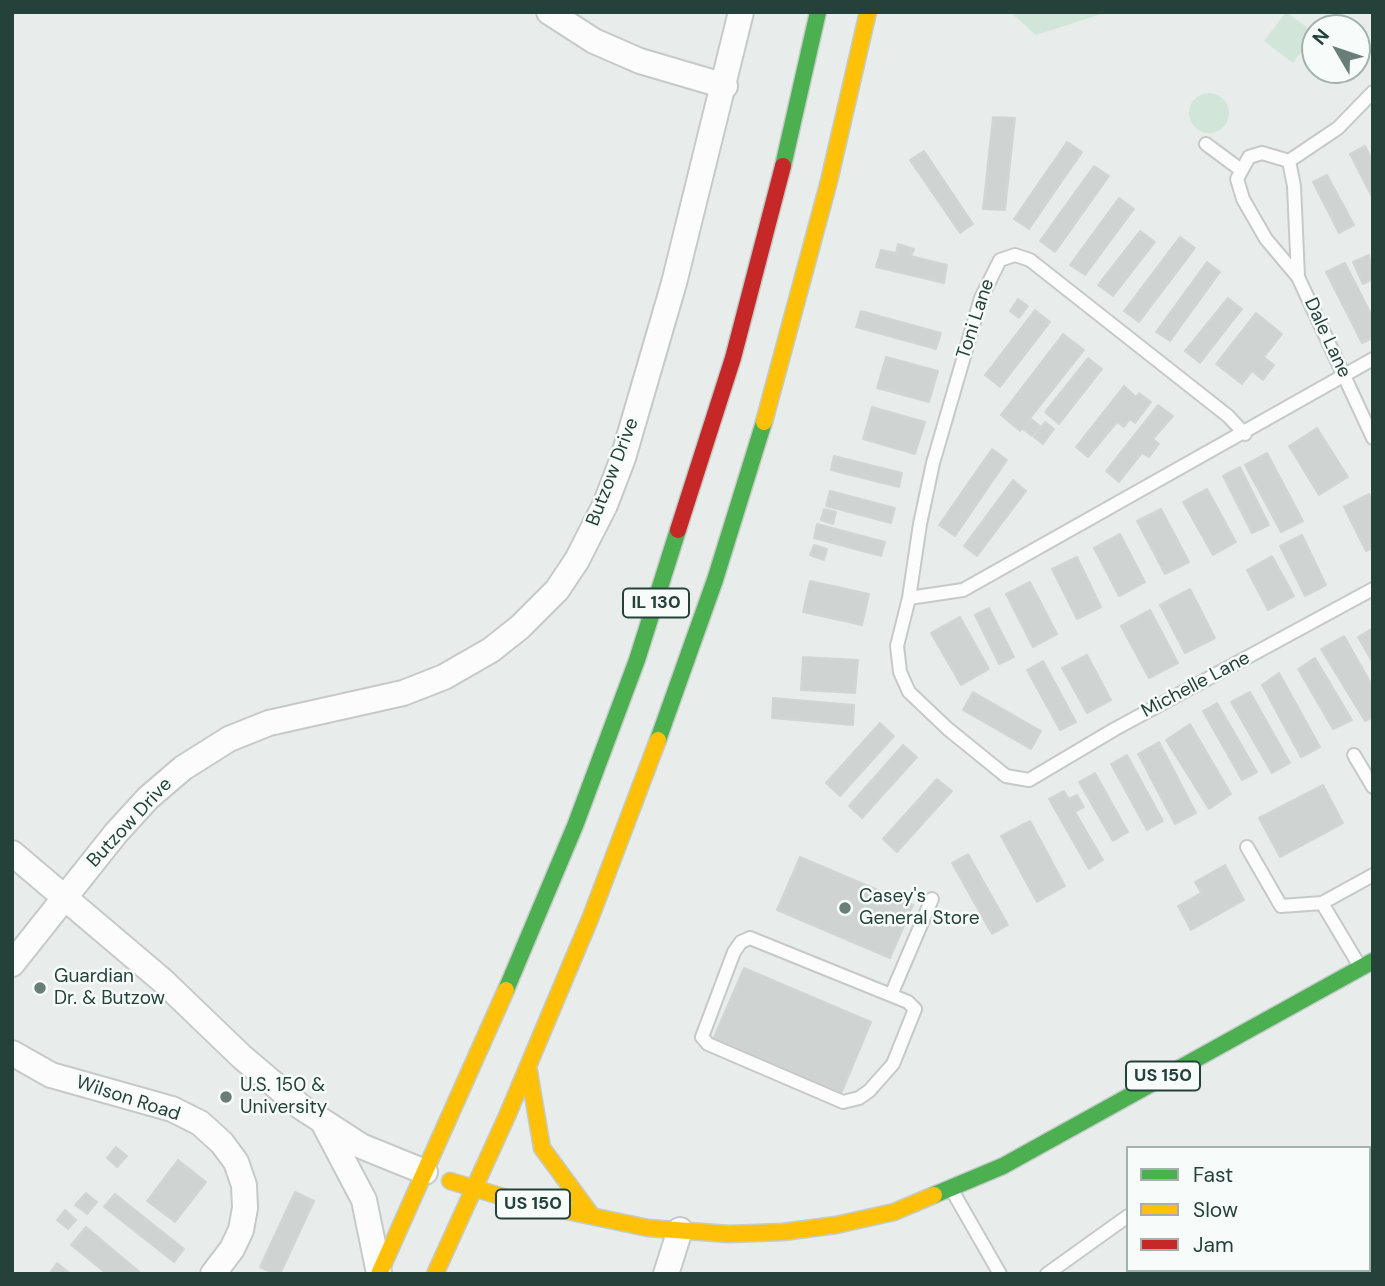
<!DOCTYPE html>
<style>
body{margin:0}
#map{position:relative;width:1385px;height:1286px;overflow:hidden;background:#e8edeb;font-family:"DM Sans",sans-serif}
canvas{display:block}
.frame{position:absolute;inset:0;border:14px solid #24423a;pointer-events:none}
.legend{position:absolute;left:1126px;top:1146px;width:245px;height:126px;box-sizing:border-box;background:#f7fbf9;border:2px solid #a3b1ad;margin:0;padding:9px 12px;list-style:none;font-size:21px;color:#24423a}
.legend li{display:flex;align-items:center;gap:14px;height:35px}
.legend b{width:35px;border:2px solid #a3b1ad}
.north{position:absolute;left:1301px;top:14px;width:70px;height:70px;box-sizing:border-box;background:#f7fbf9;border:2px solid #a3b1ad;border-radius:50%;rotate:309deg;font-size:19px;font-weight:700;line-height:28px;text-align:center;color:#24423a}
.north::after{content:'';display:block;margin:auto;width:24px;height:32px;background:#697e78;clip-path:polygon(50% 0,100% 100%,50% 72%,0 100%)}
</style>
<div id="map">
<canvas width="1385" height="1286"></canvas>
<div class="frame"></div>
<ul class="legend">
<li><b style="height:9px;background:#4caf50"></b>Fast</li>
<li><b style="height:9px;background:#ffc107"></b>Slow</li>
<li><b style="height:9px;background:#c62828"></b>Jam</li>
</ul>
<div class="north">N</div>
</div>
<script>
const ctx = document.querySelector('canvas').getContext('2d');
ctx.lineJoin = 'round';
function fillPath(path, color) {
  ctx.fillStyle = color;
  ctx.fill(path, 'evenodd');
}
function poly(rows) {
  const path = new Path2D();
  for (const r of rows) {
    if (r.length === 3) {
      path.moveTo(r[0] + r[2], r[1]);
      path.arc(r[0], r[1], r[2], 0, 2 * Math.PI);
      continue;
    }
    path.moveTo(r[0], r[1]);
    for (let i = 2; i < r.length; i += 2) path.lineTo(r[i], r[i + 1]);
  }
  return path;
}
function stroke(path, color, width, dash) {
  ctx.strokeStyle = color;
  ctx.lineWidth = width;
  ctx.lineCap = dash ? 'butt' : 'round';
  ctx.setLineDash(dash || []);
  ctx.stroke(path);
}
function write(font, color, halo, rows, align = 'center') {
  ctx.font = font + ' "DM Sans",sans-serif';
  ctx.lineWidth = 5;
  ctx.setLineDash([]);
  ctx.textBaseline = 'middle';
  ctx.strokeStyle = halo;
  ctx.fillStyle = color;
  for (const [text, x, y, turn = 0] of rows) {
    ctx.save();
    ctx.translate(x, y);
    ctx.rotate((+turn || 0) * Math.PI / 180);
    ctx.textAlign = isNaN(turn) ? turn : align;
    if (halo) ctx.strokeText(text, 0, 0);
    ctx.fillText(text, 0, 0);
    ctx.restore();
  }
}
const green = poly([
 [1010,12,1108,12,1036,35],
 [1286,12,1315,33,1293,63,1264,41],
 [1209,113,20]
]);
const building = poly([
 [993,117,1015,118,1005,210,983,209,993,117],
 [1067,142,1082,152,1029,229,1014,219,1067,142],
 [1365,146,1373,162,1373,199,1350,154,1365,146],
 [924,151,973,224,960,233,910,160,924,151],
 [1094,166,1109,176,1055,252,1040,241,1094,166],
 [1327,175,1354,225,1339,233,1313,182,1327,175],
 [1119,198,1134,209,1085,275,1070,265,1119,198],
 [1140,231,1155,242,1113,296,1098,285,1140,231],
 [1180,237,1195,248,1139,322,1124,311,1180,237],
 [898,244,914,249,911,256,947,265,944,283,876,267,881,250,896,253,898,244],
 [1369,255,1373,279,1363,284,1353,262,1369,255],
 [1207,262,1220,272,1170,341,1156,332,1207,262],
 [1345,263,1373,318,1373,338,1362,343,1326,272,1345,263],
 [1228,298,1242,309,1200,363,1185,351,1228,298],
 [1018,299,1028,306,1019,318,1010,311,1018,299],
 [1035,310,1050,322,1000,387,985,375,1035,310],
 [861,311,941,333,936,349,856,327,861,311],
 [1256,313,1282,334,1264,357,1274,365,1263,380,1252,371,1242,384,1216,364,1256,313],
 [1063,334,1084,350,1020,431,1001,415,1063,334],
 [886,357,938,371,929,402,877,388,886,357],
 [1088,358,1102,369,1059,424,1045,412,1088,358],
 [1124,386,1136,397,1139,393,1151,402,1135,423,1130,419,1124,427,1117,422,1088,457,1076,447,1124,386],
 [1158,405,1173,416,1153,439,1159,444,1149,457,1142,453,1119,482,1106,471,1158,405],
 [872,407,925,422,915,454,863,439,872,407],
 [1031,419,1040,426,1032,436,1023,429,1031,419],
 [1045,422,1054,429,1043,444,1034,437,1045,422],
 [1317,428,1348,477,1319,495,1289,446,1317,428],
 [992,449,1007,460,955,536,939,525,992,449],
 [1267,453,1303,521,1281,532,1245,465,1267,453],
 [834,456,902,473,899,487,831,470,834,456],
 [1240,467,1269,525,1252,533,1223,476,1240,467],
 [1013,480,1026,491,977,556,964,546,1013,480],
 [1207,489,1236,542,1213,555,1183,502,1207,489],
 [830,491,895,508,891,523,826,506,830,491],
 [1369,494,1373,502,1373,548,1366,551,1344,507,1369,494],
 [824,509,836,512,833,524,821,520,824,509],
 [1161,509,1189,562,1165,574,1137,521,1161,509],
 [817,524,885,542,881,556,814,538,817,524],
 [1120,534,1145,582,1119,596,1094,548,1120,534],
 [1302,535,1326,585,1305,596,1280,546,1302,535],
 [814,545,827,549,824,560,810,555,814,545],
 [1272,556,1294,596,1268,610,1247,570,1272,556],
 [1077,557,1101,607,1077,619,1052,569,1077,557],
 [810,581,869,594,862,625,803,612,810,581],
 [1030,582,1057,634,1033,647,1006,594,1030,582],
 [1190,589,1215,638,1185,653,1160,605,1190,589],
 [989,608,1014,657,999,664,975,615,989,608],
 [1150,610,1178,663,1149,678,1121,626,1150,610],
 [960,617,989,669,961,685,931,633,960,617],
 [1373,628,1373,663,1358,637,1373,628],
 [1344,636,1373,687,1373,717,1365,721,1321,649,1344,636],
 [1087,655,1111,700,1087,713,1062,668,1087,655],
 [803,657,858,660,855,693,801,690,803,657],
 [1315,658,1352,720,1333,729,1298,669,1315,658],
 [1043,661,1076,722,1060,730,1027,670,1043,661],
 [1279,673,1320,747,1301,757,1262,685,1279,673],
 [973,692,1041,731,1031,749,963,710,973,692],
 [1250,692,1290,763,1272,773,1231,702,1250,692],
 [773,698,854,705,853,725,772,718,773,698],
 [1217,703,1257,772,1242,780,1203,711,1217,703],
 [880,723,894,736,840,796,826,783,880,723],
 [1190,724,1231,794,1209,809,1166,740,1190,724],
 [1159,742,1196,813,1175,824,1138,754,1159,742],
 [903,745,917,757,862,818,849,806,903,745],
 [1127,755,1163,821,1147,830,1111,764,1127,755],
 [1095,773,1128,832,1113,841,1079,782,1095,773],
 [937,779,952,791,897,852,883,839,937,779],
 [1323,785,1343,823,1280,857,1259,818,1323,785],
 [1064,791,1069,799,1077,795,1084,807,1075,812,1103,860,1089,869,1049,799,1064,791],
 [1030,821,1065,886,1037,902,1001,836,1030,821],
 [968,854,1008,925,992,934,952,863,968,854],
 [800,857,913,905,890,958,777,910,800,857],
 [1225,865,1244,900,1191,930,1178,906,1201,893,1195,882,1225,865],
 [744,968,871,1022,840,1096,712,1042,744,968],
 [116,1147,127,1156,117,1167,107,1158,116,1147],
 [178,1160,206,1182,175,1222,147,1201,178,1160],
 [295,1192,314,1201,280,1274,275,1274,260,1267,295,1192],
 [86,1193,97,1202,87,1214,75,1205,86,1193],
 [115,1194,184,1249,174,1262,104,1207,115,1194],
 [65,1210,76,1220,68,1229,57,1220,65,1210],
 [86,1227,142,1274,107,1274,71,1245,86,1227],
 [57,1263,71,1274,49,1274,57,1263]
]);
const lane = poly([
 [1206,144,1241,170],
 [1289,161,1338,128,1373,92],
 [1298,277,1294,186,1289,161,1262,153,1249,157,1237,179,1243,199,1266,239,1298,277,1373,438],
 [1245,434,1228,416,1030,260,1015,255,1000,260,981,298,933,463,920,524,909,598,897,646,900,672,909,692,948,729,1006,776,1029,780,1115,729,1373,589],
 [909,598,963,590,1373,359],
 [1354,755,1373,787],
 [1247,847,1281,906,1322,903],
 [750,938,908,1002,915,1009,893,1064,869,1091,859,1098,843,1102,708,1044,702,1037,734,952,741,942,750,938],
 [1359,965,1322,903,1373,875],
 [891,995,932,899],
 [953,1192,1000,1274],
 [1225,1270,1228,1274],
 [1047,1274,1128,1216]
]);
const street = poly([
 [549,12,594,41,640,61,725,86],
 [12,853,163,981,242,1057,301,1107,361,1146,425,1172],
 [12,964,116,833,148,798,183,768,229,739,269,723,403,693,444,677,491,650,520,627,557,590,577,560,605,505,623,458,674,283,741,12],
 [12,1053,51,1075,172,1109,200,1123,222,1143,236,1162,244,1185,245,1208,241,1230,232,1249,213,1274],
 [324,1124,364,1200,379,1273],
 [666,1274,680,1230]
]);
const fast = poly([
 [783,166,818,12],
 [658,740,715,580,764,422],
 [506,990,575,826,637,660,678,530],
 [934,1195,1003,1166,1373,961]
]);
const slow = poly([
 [764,422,829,181,868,12],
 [528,1066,542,1148,592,1216],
 [450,1181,510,1199,648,1228,729,1234,783,1232,836,1225,894,1212,934,1195],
 [379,1274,506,990],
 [435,1274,507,1116,590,919,658,740]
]);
const jam = poly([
 [678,530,733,358,783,166]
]);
const markers = [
 [845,908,7,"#697e78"],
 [40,988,7,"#697e78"],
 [226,1097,7,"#697e78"]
];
const shields = [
 [656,603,66],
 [1163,1076,74],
 [533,1204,74]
];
const shieldNames = [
 ["IL 130",656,603],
 ["US 150",1163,1076],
 ["US 150",533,1204]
];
const streetNames = [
 ["Toni Lane",976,319,-72],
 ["Dale Lane",1327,338,65],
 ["Butzow Drive",613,472,-69],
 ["Michelle Lane",1196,685,-28],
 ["Butzow Drive",130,823,-47],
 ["Wilson Road",128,1099,18]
];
const poiNames = [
 ["Casey's",859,897],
 ["General Store",859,919],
 ["Guardian",54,977],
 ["Dr. & Butzow",54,999],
 ["U.S. 150 &",240,1086],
 ["University",240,1108]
];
fillPath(green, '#d1e6d8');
fillPath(building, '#cfd4d2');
stroke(building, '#d1d6d4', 2);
stroke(lane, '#c5cac8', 16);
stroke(street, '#c5cac8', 28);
stroke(fast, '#c3ccc9', 19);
stroke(slow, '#c3ccc9', 19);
stroke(jam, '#c3ccc9', 19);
stroke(lane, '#fcfcfc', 12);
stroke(street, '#fcfcfc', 24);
stroke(fast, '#4caf50', 16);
stroke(slow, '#ffc107', 16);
stroke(jam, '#c62828', 16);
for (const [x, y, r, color] of markers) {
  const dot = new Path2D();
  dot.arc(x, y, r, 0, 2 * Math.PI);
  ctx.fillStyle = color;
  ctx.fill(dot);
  stroke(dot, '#f7fbf9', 2.5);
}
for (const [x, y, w] of shields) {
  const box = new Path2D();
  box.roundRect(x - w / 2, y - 14.5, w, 29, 5);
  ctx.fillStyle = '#f7fbf9';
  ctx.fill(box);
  stroke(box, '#24423a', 2);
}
write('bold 18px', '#24423a', null, shieldNames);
write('19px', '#24423a', '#f7fbf9', streetNames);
write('19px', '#24423a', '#f7fbf9', poiNames, 'left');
</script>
